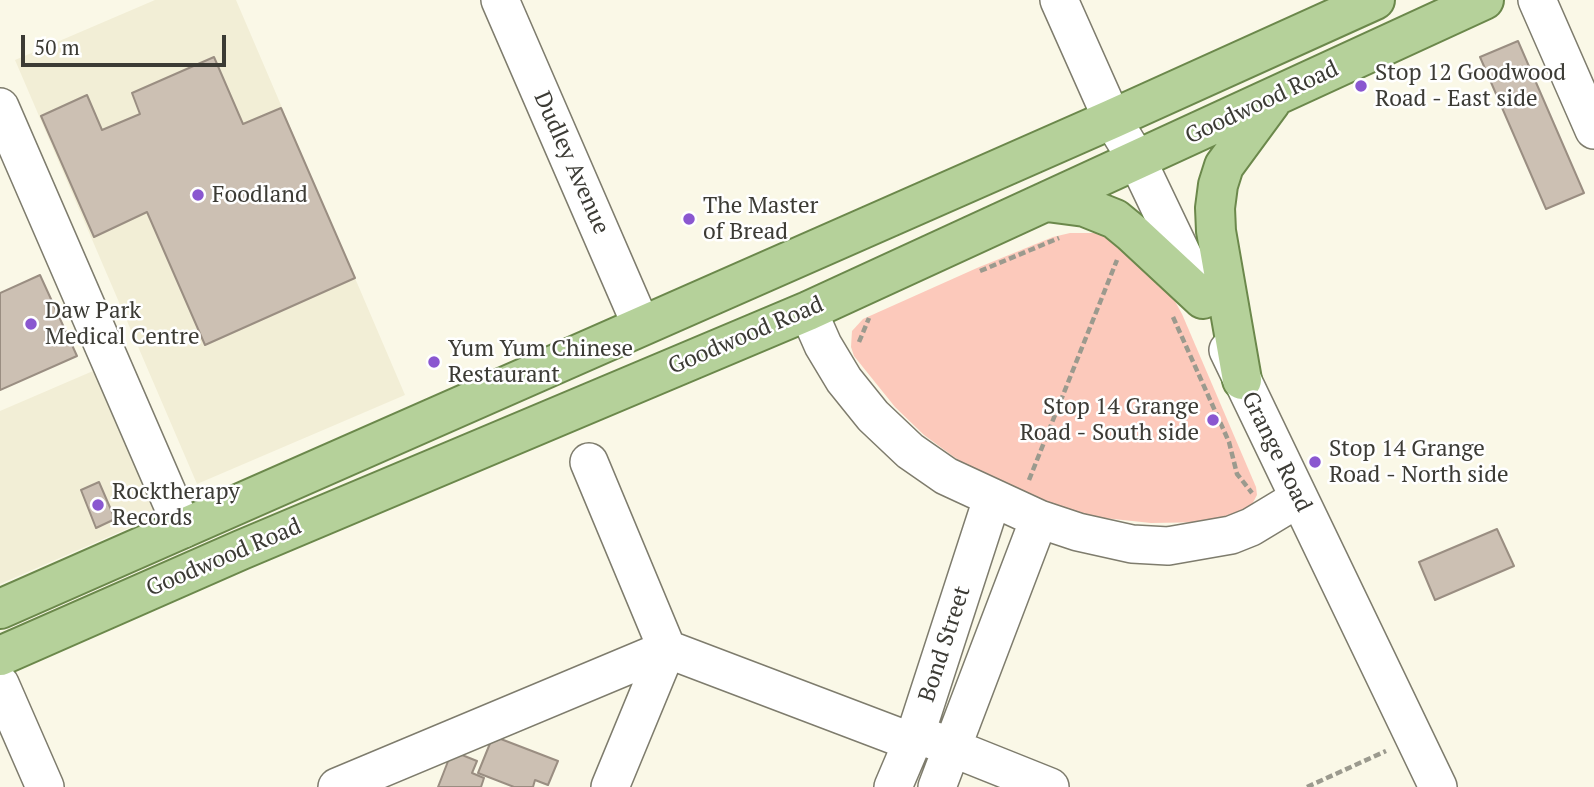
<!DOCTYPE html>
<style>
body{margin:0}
#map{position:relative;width:1594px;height:787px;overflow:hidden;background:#faf8e7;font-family:"PT Serif",serif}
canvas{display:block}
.scale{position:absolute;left:21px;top:35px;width:205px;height:32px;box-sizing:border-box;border:4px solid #3c3b35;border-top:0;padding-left:9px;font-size:21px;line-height:24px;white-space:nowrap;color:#3c3b35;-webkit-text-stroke:5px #fff;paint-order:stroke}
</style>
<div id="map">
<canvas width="1594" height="787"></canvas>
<div class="scale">50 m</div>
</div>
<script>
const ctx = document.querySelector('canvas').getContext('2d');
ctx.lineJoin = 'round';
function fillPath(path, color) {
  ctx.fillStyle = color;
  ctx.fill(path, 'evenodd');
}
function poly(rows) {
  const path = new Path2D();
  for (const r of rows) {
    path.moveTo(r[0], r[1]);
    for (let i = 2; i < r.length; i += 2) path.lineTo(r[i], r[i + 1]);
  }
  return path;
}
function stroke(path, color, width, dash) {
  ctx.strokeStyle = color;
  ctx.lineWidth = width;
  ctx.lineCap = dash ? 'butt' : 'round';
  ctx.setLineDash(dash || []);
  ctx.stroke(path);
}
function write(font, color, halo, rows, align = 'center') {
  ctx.font = font + ' "PT Serif",serif';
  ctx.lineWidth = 5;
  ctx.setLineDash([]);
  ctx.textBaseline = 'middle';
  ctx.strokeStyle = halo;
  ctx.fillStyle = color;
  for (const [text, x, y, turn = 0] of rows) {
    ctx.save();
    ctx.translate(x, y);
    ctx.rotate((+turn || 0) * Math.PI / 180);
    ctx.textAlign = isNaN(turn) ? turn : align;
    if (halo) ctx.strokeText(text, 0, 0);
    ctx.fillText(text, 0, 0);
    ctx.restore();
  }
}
const built = poly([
 [155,0,236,0,405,395,197,484,15,60],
 [100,368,163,513,0,584,0,411]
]);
const green = poly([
 [1070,233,1104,233,1165,283,1182,314,1256,487,1257,495,1249,510,1239,516,1209,522,1151,523,1104,518,1062,509,986,477,954,457,924,435,895,407,854,356,851,347,852,331,863,319,977,268,1053,237]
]);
const building = poly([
 [1518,41,1584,193,1546,209,1480,57,1518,41],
 [214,57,243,124,281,108,355,278,205,345,147,212,94,237,41,116,87,95,102,130,140,114,132,93,214,57],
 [40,275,77,356,0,390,0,293,40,275],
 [99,482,115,519,96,528,81,490,99,482],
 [1497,529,1514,566,1435,600,1419,562,1497,529],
 [493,736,558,761,548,785,535,780,533,787,514,787,478,773,493,736],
 [452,751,477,761,472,773,484,778,481,787,438,787,452,751]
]);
const path = poly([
 [980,271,1059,238],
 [1173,317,1229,442,1237,474,1252,493],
 [859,342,869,318],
 [1029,480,1117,260],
 [1307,787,1386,751]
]);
const minor = poly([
 [500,0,641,325],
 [1059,0,1112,119,1137,160,1203,298],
 [1537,0,1594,130],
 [0,107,183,529],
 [808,311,823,345,844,380,873,416,910,451,946,476,1039,519,1078,532,1132,544,1168,546,1231,535,1251,527,1299,498],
 [1228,350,1438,787],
 [589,462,667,649,912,742],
 [0,684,45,787],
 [930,739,1050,787],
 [337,787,667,649,610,787],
 [893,787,916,733,992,499],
 [937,787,1039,519]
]);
const major = poly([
 [1047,202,1085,207,1115,219,1132,233,1203,299],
 [1242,380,1216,231,1215,208,1218,185,1224,166,1271,102],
 [0,609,1112,119,1375,0],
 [0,656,241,550,808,311,1484,0]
]);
const markers = [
 [1361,86,7,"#8a57d0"],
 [198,195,7,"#8a57d0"],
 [689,219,7,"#8a57d0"],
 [31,324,7,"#8a57d0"],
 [434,362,7,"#8a57d0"],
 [1213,420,7,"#8a57d0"],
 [1315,462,7,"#8a57d0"],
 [98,505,7,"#8a57d0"]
];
const poiNames = [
 ["Stop 12 Goodwood",1375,73],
 ["Road - East side",1375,99],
 ["Foodland",212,195],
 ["The Master",703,206],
 ["of Bread",703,232],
 ["Daw Park",45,311],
 ["Medical Centre",45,337],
 ["Yum Yum Chinese",448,349],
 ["Restaurant",448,375],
 ["Stop 14 Grange",1199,407,"right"],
 ["Road - South side",1199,433,"right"],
 ["Stop 14 Grange",1329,449],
 ["Road - North side",1329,475],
 ["Rocktherapy",112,492],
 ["Records",112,518]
];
const streetNames = [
 ["Goodwood Road",1262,103,-25],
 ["Dudley Avenue",571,163,66],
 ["Goodwood Road",746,336,-23],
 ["Grange Road",1276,452,64],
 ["Goodwood Road",224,558,-23],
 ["Bond Street",945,644,-72]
];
fillPath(built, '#f2eed6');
fillPath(green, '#fcc9bb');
fillPath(building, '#ccc0b3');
stroke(building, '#9a8e82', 2);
stroke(minor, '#7e7c6d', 40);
stroke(major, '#6b884b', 42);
stroke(path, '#9b9a8e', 4.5, [7, 3.5]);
stroke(minor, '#fff', 37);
stroke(major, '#b5d19a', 38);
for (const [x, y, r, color] of markers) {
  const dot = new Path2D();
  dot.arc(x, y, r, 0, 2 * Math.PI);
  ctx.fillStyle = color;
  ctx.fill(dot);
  stroke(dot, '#fff', 2.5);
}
write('23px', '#3c3b35', '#fff', poiNames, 'left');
write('23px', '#3c3b35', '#fff', streetNames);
</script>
